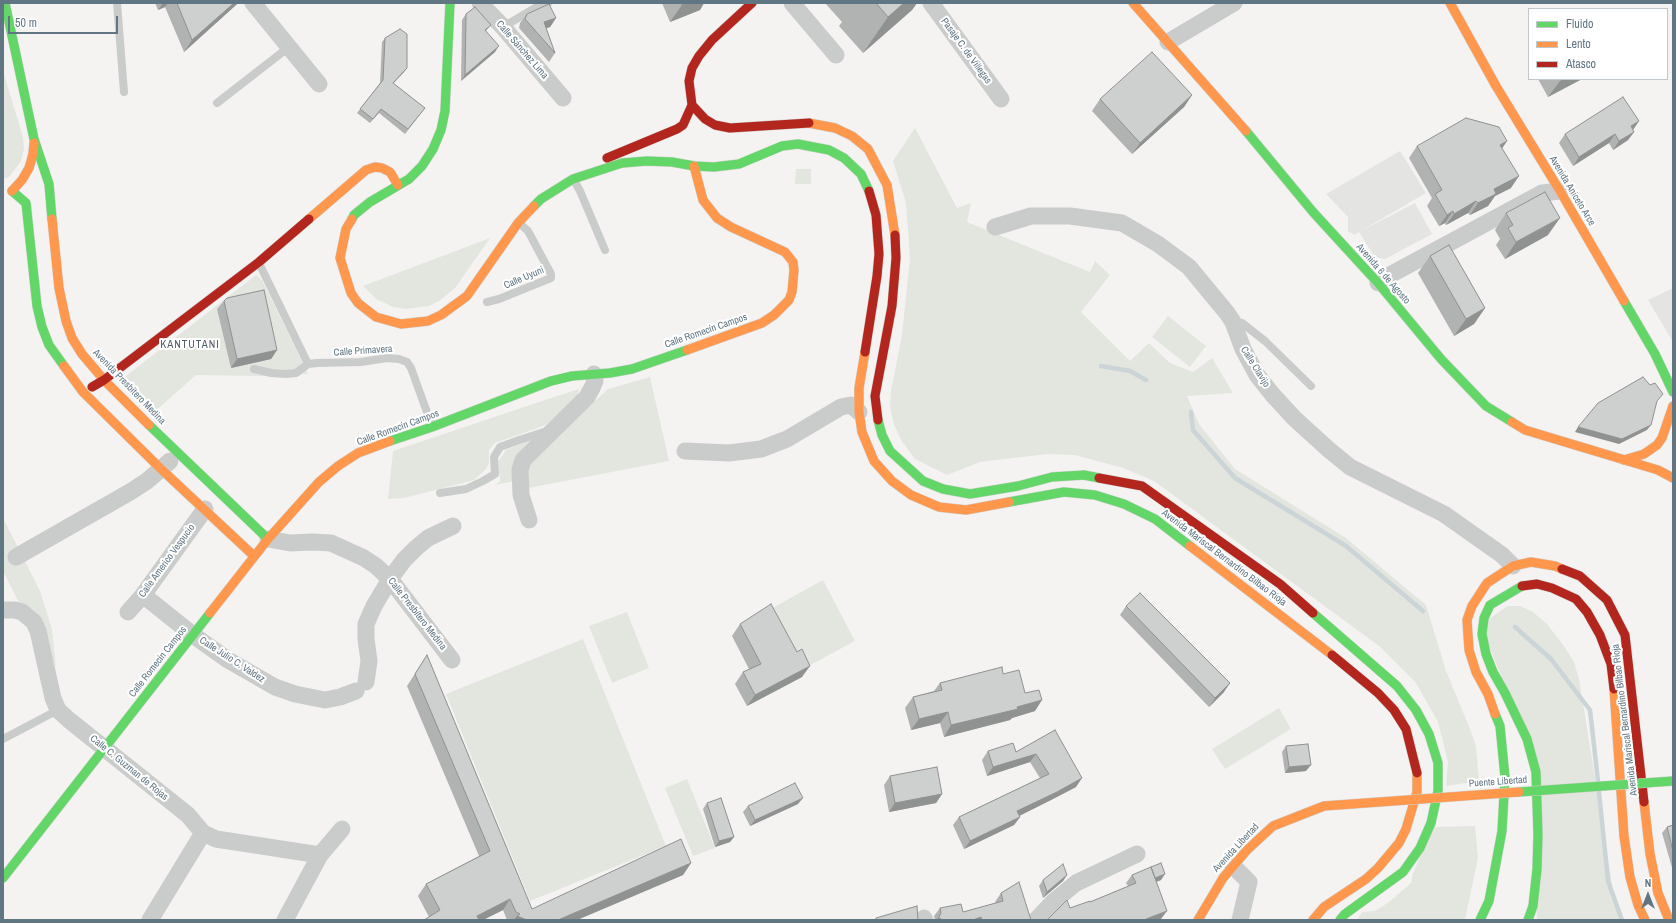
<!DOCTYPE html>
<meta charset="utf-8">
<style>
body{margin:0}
#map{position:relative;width:1676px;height:923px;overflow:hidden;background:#f4f3f1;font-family:"Archivo Narrow",sans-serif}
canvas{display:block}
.frame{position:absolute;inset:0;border:4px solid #617683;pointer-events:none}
.legend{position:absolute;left:1528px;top:8px;width:140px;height:72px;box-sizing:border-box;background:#fff;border:1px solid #c0c8cd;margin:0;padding:5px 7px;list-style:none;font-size:12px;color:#617683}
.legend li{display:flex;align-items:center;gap:8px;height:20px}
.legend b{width:20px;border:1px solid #c0c8cd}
.north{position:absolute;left:1628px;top:875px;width:40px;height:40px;-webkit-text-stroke:3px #fff;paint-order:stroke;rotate:0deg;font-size:11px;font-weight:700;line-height:16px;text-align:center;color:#617683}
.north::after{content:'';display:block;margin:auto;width:14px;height:18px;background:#617683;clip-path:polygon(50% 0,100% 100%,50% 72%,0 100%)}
.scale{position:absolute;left:8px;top:16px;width:110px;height:18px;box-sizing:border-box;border:2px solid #617683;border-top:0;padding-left:5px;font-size:12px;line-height:14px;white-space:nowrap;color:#617683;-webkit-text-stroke:3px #fff;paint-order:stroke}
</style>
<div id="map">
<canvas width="1676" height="923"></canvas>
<div class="frame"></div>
<ul class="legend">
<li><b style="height:5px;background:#63d668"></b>Fluido</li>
<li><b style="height:5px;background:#ff974d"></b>Lento</li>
<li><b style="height:5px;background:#b3261e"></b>Atasco</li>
</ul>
<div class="north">N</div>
<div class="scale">50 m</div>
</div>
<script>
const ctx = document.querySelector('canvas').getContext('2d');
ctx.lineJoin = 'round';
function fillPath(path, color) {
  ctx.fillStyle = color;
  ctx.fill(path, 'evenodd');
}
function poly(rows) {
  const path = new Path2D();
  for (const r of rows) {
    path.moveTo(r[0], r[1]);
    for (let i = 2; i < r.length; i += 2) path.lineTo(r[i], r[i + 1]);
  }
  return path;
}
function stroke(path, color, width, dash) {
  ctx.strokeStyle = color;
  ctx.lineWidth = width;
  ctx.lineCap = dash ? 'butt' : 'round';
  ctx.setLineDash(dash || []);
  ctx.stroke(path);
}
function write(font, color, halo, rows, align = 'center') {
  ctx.font = font + ' "Archivo Narrow",sans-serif';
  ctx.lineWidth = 4;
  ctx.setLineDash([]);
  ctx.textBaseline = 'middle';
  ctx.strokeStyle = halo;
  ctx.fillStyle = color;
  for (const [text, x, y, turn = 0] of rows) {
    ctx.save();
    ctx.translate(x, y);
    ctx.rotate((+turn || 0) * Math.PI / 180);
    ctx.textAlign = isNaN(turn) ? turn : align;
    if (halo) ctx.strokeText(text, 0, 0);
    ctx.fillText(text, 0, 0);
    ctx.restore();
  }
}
const built = poly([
 [1400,151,1426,193,1354,235,1348,231,1348,217,1326,194],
 [1415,203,1432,234,1385,259,1379,258,1374,256,1359,232],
 [1673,288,1673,342,1648,300]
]);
const green = poly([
 [3,71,23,137,24,149,21,161,9,177,3,179],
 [915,128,957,208,971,203,967,222,1090,272,1095,261,1110,275,1081,312,1130,361,1149,343,1170,363,1193,372,1212,358,1233,393,1187,396,1199,424,1235,469,1346,538,1426,605,1446,671,1468,724,1476,746,1479,781,1446,786,1448,762,1438,722,1416,683,1379,646,1154,481,1123,468,1075,455,1047,454,980,462,947,475,915,459,901,440,894,425,890,408,891,391,902,335,910,258,906,203,893,161],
 [796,169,811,169,811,184,795,184],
 [490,238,455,288,439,301,429,306,406,309,393,307,376,299,363,286],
 [256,275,262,280,308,374,259,376,196,375,152,414,130,389,126,383,126,376],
 [1168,316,1206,346,1190,367,1152,337],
 [650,377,669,461,528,488,525,469,530,460,608,389],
 [579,389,577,397,546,425,495,443,489,450,489,463,486,469,474,480,404,498,388,499,393,451,542,401],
 [540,436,515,481,495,485,500,481,498,462,506,450,521,443],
 [3,518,40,591,52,629,56,668,39,620,32,609,18,601,3,571],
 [823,580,855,641,799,671,767,611],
 [1507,606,1520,606,1533,612,1547,624,1564,646,1574,662,1579,679,1615,902,1621,920,1537,920,1531,754,1481,625],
 [627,612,649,668,612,683,589,626],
 [583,639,666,846,530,901,446,694],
 [1279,708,1291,729,1225,769,1212,749],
 [687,779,715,848,693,856,665,788],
 [1475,826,1478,858,1465,920,1357,920,1362,912,1375,911,1389,902,1411,883,1413,873,1434,827]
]);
const stream = poly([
 [1101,366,1130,371,1146,380],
 [1191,412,1193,430,1235,478,1346,546,1423,611],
 [1515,627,1551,659,1590,710,1598,781],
 [1599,792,1608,881,1622,920]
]);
const lane = poly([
 [117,3,124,92],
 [503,27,535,8,548,3],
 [217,103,289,47],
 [574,180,580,191,605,250],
 [259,263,308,364],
 [487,302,499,299,551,278,551,274,528,231,519,223],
 [1233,322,1242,323,1265,341,1311,386],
 [254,369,271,373,286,374,296,373,308,364,317,363,361,362,387,358,399,359,407,362,411,368,432,426],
 [440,493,466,489,483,481,495,474,494,457,500,447,519,440,547,431],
 [3,739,58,710]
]);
const street = poly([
 [253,3,319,84],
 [480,3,503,27,563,98],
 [792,3,836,55],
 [931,3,1001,99],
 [1168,42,1234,3],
 [995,227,1031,216,1070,216,1122,223,1158,244,1189,267,1227,313,1233,322,1243,349,1257,375,1272,394,1294,418,1328,449,1350,467,1444,514,1502,555,1513,566],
 [1378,283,1388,276,1542,193,1560,191],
 [685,451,729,453,761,449,787,439,841,407,851,405,859,412],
 [529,520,521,495,520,470,523,460,587,397,592,388,595,381,594,374],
 [268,539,290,543,312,542,331,543,364,558,376,566,390,579,452,660],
 [16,557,130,492,147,481,170,461],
 [143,595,193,635,228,660,275,687,295,694,325,700,340,697,356,691],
 [3,610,15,610,22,612,34,622,38,631,53,698,58,710,69,720,188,815,203,833,216,839,320,855],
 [128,612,143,595,205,509],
 [366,682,369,661,366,639,366,624,374,606,390,579,404,560,416,548,428,538,453,526],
 [1233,866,1249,882,1240,920],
 [924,918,925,920],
 [150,920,203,833],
 [285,920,320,855,342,829],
 [1036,920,1053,902,1076,883,1137,854]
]);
const fast = poly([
 [5,3,34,139,49,184,52,219],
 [1246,131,1313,212,1378,283,1441,359,1486,406,1512,422],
 [12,191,26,203,37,306,42,327,49,345,64,366],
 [534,206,541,199,573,179,622,163,647,161,672,162,694,166,714,167,739,164,782,146,798,144,829,150,844,158,861,174,869,191],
 [352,219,354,215,370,202,409,179,422,166,433,149,441,130,445,111,450,3],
 [1624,301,1655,354,1673,392],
 [878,420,882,435,890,451,923,481,943,489,970,494,1018,486,1052,477,1084,475,1099,478],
 [149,425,268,539],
 [390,441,432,427,551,381,572,376,610,373,632,369,687,350],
 [1009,502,1064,492,1095,495,1124,504,1155,519,1190,546],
 [1522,586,1490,605,1484,618,1482,634,1486,654,1493,672,1505,693,1527,739,1536,772,1538,835,1537,869,1533,906,1528,920],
 [1313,613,1397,686,1416,710,1429,734,1438,763,1438,791,1431,823,1420,848,1403,872,1345,914,1340,920],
 [3,878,210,613],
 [1480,920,1489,901,1502,831,1505,777,1500,726,1495,714]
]);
const slow = poly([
 [1133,3,1246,131],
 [1450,3,1496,86,1560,191,1624,301],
 [809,123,835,128,852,136,868,149,887,185,895,235],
 [12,191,22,180,29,168,33,154,34,143],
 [52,219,59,288,66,321,72,338,82,354,104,380,149,425],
 [309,219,366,170,375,167,382,168,390,172,398,185],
 [352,219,346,229,340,258,351,293,358,303,376,317,401,324,428,321,441,315,467,296,518,223,534,206],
 [687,350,762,323,774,315,789,300,792,292,794,270,793,262,785,252,731,227,717,218,703,200,694,166],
 [865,352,859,388,859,412,862,432,874,461,892,481,911,495,939,507,966,510,1009,502],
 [64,366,83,392,161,469,254,556],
 [1512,422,1525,430,1658,470,1673,478],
 [1624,460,1644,454,1657,445,1662,438,1673,406],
 [1190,546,1332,655],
 [210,613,268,539,319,482,338,466,358,453,390,441],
 [1614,689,1624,836,1630,877,1638,905,1645,920],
 [1495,714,1488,694,1476,672,1469,650,1467,620,1472,606,1487,583,1513,566,1531,562,1555,566,1562,569],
 [1644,802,1650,854,1658,893,1669,920],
 [1198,920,1223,878,1247,850,1273,826,1324,806],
 [1313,920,1324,907,1366,879,1378,868,1399,843,1406,829,1417,792,1417,773]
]);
const jam = poly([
 [692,105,705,119,715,125,730,128,809,123],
 [607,158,677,129,683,125,692,105,689,81,692,68,699,56,712,40,752,3],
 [865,352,877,276,879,254,876,215,869,191],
 [92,387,104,380,259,262,309,219],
 [878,420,875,396,892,306,896,258,895,235],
 [1099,478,1142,486,1280,584,1313,613],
 [1562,569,1580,576,1607,600,1625,635,1644,802],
 [1522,586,1537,584,1552,588,1576,599,1587,612,1600,635,1611,664,1614,689],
 [1332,655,1378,693,1394,710,1406,729,1417,773]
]);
const fastBridge = poly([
 [1519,792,1673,781]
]);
const slowBridge = poly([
 [1324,806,1519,792]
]);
const wall = poly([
 [155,3,238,3,236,5,184,52,165,7,158,10],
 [662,3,704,3,700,10,670,22],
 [825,3,917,3,912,10,863,53,839,26,842,22],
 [466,14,491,25,486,31,495,52,461,81,462,20],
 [527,14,556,18,550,27,546,28,555,53,549,62,519,28,520,23],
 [385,38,404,72,393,83,425,108,405,134,379,113,370,123,357,113,380,83,382,42],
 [1538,79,1582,79,1548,97],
 [1192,95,1184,107,1132,154,1092,111,1100,99],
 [1633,130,1634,132,1628,140,1613,150,1609,143,1573,166,1559,143,1565,134],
 [1507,141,1502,148,1511,188,1495,196,1488,206,1470,215,1468,213,1446,225,1445,223,1439,226,1427,206,1432,198,1409,158,1417,146],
 [1506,213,1548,235,1505,259,1496,245,1500,239,1495,230],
 [1430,256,1485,308,1474,324,1454,336,1418,273],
 [224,301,277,350,271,359,231,368,217,309],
 [1126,606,1224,692,1209,707,1120,615],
 [740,624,802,677,747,706,735,684,743,672,749,669,732,636],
 [427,655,532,909,691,863,683,875,577,920,507,920,503,910,483,920,424,920,429,917,418,896,426,884,479,856,407,686],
 [1003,674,1025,693,1035,711,1012,718,1010,720,944,737,940,723,911,730,905,708,913,697,934,691,940,683],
 [1055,730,1076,787,1051,800,1019,816,1020,817,1014,825,964,849,953,825,959,817,1040,778,1030,762,987,776,982,760,988,751,1016,752],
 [1286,746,1306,771,1285,773,1282,752],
 [890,776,942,794,936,803,889,812,884,785],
 [707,803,734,837,730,842,715,847,703,809],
 [798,804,750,826,743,812,748,806],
 [1673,825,1673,871,1662,833,1667,827],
 [1067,875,1063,881,1043,898,1039,886,1043,880],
 [1132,875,1161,880,1156,882,1161,919,1070,908,1090,902,1128,886,1126,883],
 [1001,893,1031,920,935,920,934,916,940,908,963,912,996,903,995,902]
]);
const shadedWall = poly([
 [163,3,168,3,165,7,158,10],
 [234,3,238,3,236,5,184,52,192,40],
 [687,3,704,3,700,10,670,22,682,5],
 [904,3,917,3,912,10,863,53,888,17],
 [556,18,550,27,538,31,544,22],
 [499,46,495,52,461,81,465,75],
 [407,68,404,72,390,87,393,83],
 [1563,79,1582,79,1548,97,1560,81],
 [1192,95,1184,107,1132,154,1140,143],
 [1639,121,1633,130,1631,126],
 [1634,132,1628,140,1613,150,1619,141],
 [1615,134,1609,143,1573,166,1579,157],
 [1507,141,1499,153,1500,145],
 [1519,176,1511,188,1495,196,1488,206,1470,215,1478,203,1494,189],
 [1476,201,1468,213,1446,225,1454,214],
 [1453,211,1445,223,1439,226,1447,215],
 [1560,218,1548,235,1505,259,1516,242],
 [1485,308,1474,324,1454,336,1466,319],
 [277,350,271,359,231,368,237,359],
 [1651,425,1647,430,1619,444,1575,432,1578,427],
 [810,666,802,677,747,706,755,695],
 [1230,683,1224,692,1209,707,1215,698],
 [1042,700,1035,711,1012,718,1010,720,944,737,951,725],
 [948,712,940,723,911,730,919,719],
 [1036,754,1030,762,987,776,993,767],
 [1311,765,1306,771,1285,773,1289,767],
 [1082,778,1076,787,1051,800,1011,820,1017,811],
 [942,794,936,803,889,812,895,803],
 [803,798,798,804,750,826,755,820],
 [1020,817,1014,825,964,849,970,841],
 [734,837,730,842,715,847,719,841],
 [691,863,683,875,577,920,558,920],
 [1165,874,1161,880,1150,884,1154,878],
 [1067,875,1063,881,1043,898,1047,892],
 [510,899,503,910,483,920,474,920,477,916],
 [1167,911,1161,919,1159,920,1146,920,1146,919],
 [517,916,527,920,514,920],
 [981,917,980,920,973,920]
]);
const building = poly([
 [177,3,234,3,192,40,177,3],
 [681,3,687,3,682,5,681,3],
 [876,3,904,3,888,17,876,3],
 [549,4,556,18,544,22,555,53,525,19,527,14,549,4],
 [475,7,491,25,485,30,499,46,465,75,466,14,475,7],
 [400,29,407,34,407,68,393,83,425,108,408,129,381,109,373,119,360,109,383,80,385,38,400,29],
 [1152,52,1192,95,1140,143,1100,99,1152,52],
 [1623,97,1639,121,1631,126,1634,132,1619,141,1615,134,1579,157,1565,134,1623,97],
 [1466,118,1499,127,1507,141,1500,145,1519,176,1494,189,1496,194,1478,203,1476,201,1454,214,1453,211,1447,215,1435,194,1442,190,1417,146,1466,118],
 [1545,192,1560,218,1516,242,1508,228,1513,225,1506,213,1545,192],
 [1449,245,1485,308,1466,319,1430,256,1449,245],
 [264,290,277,350,237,359,224,301,227,298,264,290],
 [1643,377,1650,385,1655,383,1663,394,1657,401,1651,425,1622,439,1578,427,1598,403,1643,377],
 [1140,593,1230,683,1215,698,1126,606,1140,593],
 [771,604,797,652,802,649,810,666,755,695,743,672,761,664,740,624,771,604],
 [427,655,532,909,681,839,691,863,558,920,527,920,517,916,520,914,516,912,510,899,477,916,479,920,424,920,440,910,426,884,490,851,415,674,427,655],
 [1002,667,1003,674,1019,670,1025,693,1039,690,1042,700,1017,707,1018,709,951,725,948,712,919,719,913,697,942,690,940,683,1002,667],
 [1055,730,1082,778,1057,792,1017,811,1020,817,970,841,959,817,1049,774,1036,754,993,767,988,751,1013,743,1016,752,1055,730],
 [1308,744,1311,765,1289,767,1286,746,1308,744],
 [937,767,942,794,895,803,890,776,937,767],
 [795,783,803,798,755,820,748,806,795,783],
 [721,798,734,837,719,841,707,803,721,798],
 [1673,825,1673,851,1667,827,1673,825],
 [1161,863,1165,874,1155,878,1151,867,1161,863],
 [1063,864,1067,875,1047,892,1043,880,1063,864],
 [1151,867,1167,911,1146,919,1148,920,1047,920,1067,900,1070,908,1090,901,1090,902,1136,883,1132,875,1151,867],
 [1019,882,1031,920,982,920,981,917,973,920,941,920,940,918,938,919,941,913,940,908,961,904,963,912,1003,901,1001,893,1019,882],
 [917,906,918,920,874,920,876,919,876,918,917,906]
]);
const streetNames = [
 ["Calle Sánchez Lima",522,50,49],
 ["Pasaje C. de Villegas",966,51,54],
 ["Avenida Aniceto Arce",1572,191,59],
 ["Avenida 6 de Agosto",1383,274,49],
 ["Calle Uyuni",524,278,-23],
 ["Calle Romecín Campos",706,331,-19],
 ["Calle Primavera",363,351,-4],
 ["Calle Clavijo",1255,367,58],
 ["Avenida Presbítero Medina",129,387,46],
 ["Calle Romecín Campos",398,428,-20],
 ["Avenida Mariscal Bernardino Bilbao Rioja",1224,558,37],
 ["Calle Americo Vespucio",167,561,-54],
 ["Calle Presbítero Medina",417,614,52],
 ["Calle Julio C. Valdez",232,660,33],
 ["Calle Romecín Campos",158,662,-52],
 ["Avenida Mariscal Bernardino Bilbao Rioja",1625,720,-97],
 ["Calle C. Guzman de Rojas",129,768,39],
 ["Puente Libertad",1498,782,-4],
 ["Avenida Libertad",1236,848,-47]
];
const neighbourhoodNames = [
 ["KANTUTANI",190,345]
];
fillPath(built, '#e4e5e3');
fillPath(green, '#e3e6df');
stroke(stream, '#cbd4d6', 4.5);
stroke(fast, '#d0d1d1', 10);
stroke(slow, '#d0d1d1', 10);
stroke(jam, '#d0d1d1', 10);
stroke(lane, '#cacccc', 8);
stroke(street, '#cacccc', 17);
stroke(fast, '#63d668', 9);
stroke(slow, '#ff974d', 9);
stroke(jam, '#b3261e', 9);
stroke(fastBridge, '#d0d1d0', 10, []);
stroke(slowBridge, '#d0d1d0', 10, []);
stroke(fastBridge, '#63d668', 9);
stroke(slowBridge, '#ff974d', 9);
fillPath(wall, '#b1b2b2');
fillPath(shadedWall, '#909191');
fillPath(building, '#cecfcf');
stroke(building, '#909191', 1);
write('10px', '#617683', '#fff', streetNames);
ctx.letterSpacing = '1px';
write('11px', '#505e68', '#fff', neighbourhoodNames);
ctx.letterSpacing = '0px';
</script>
